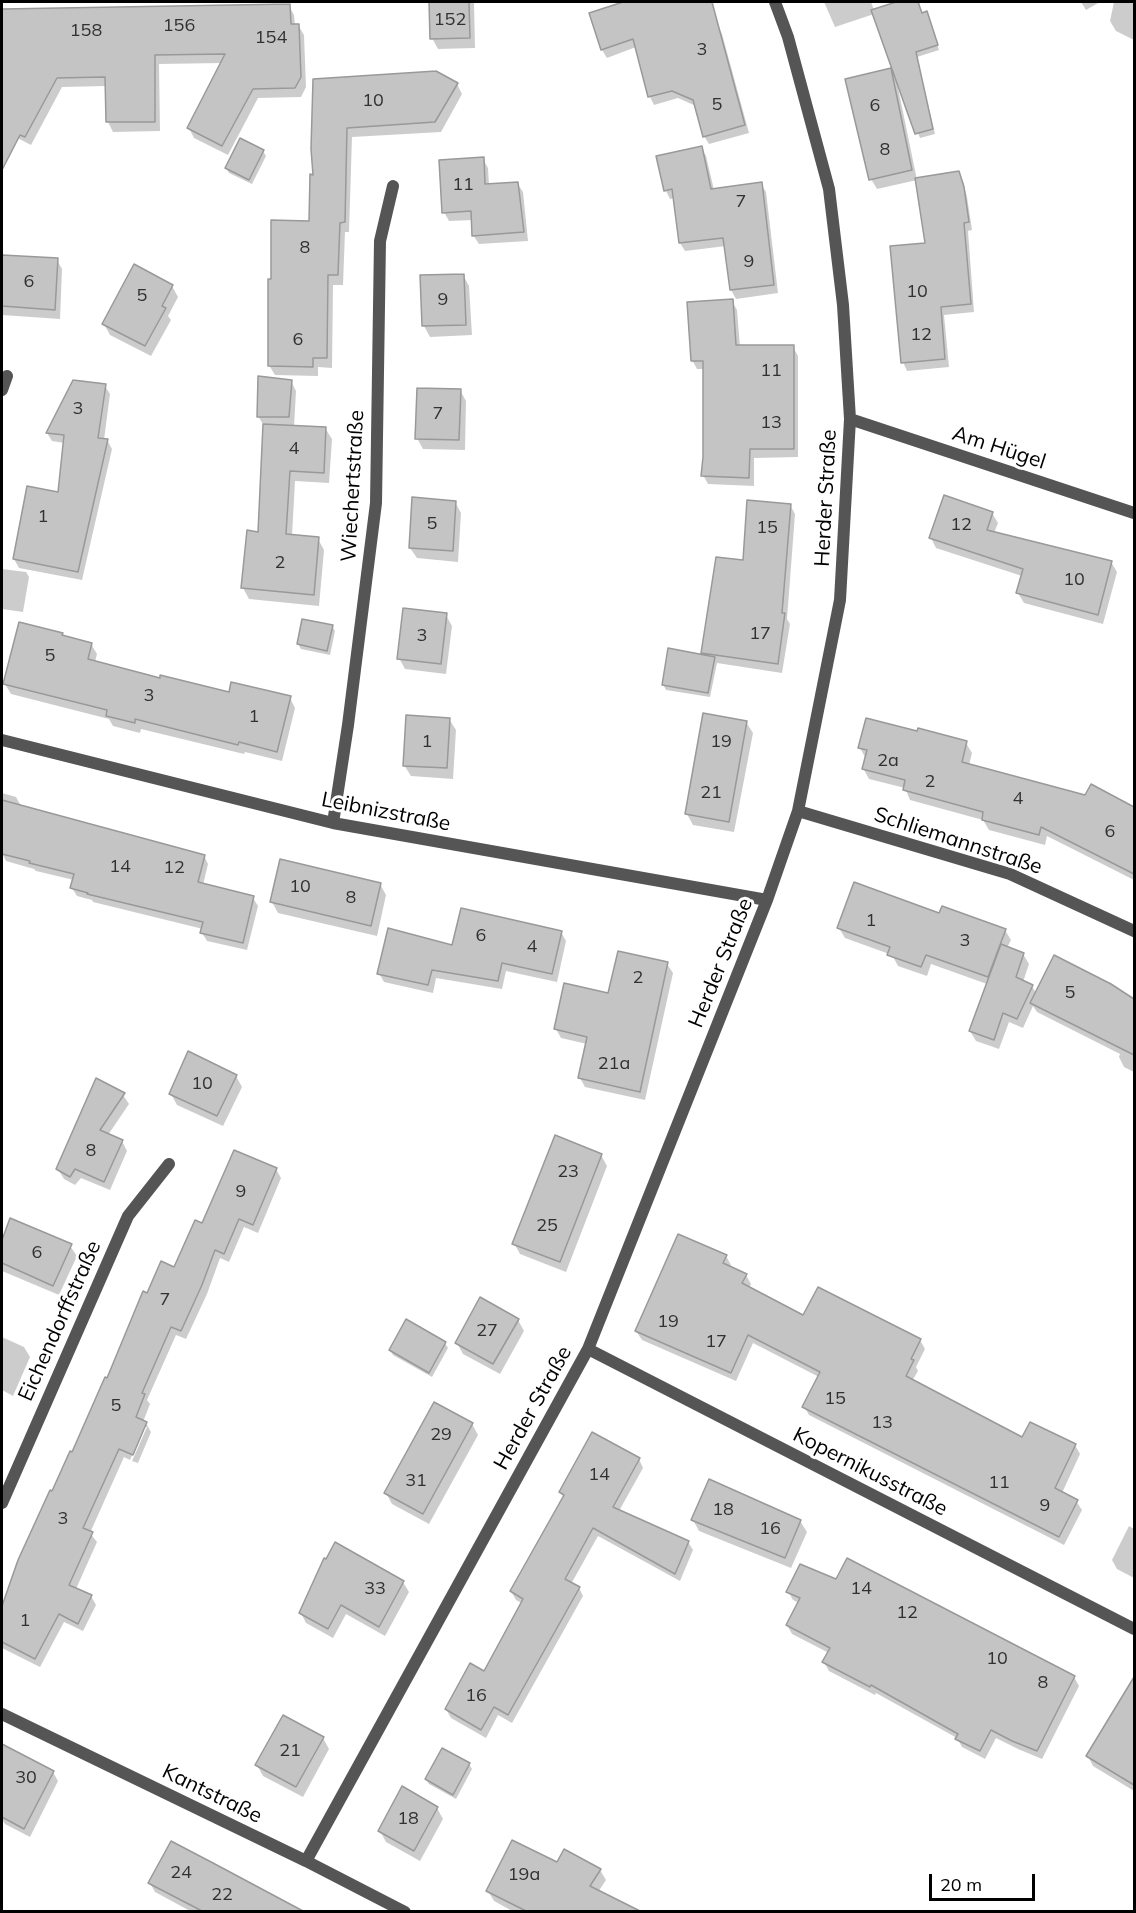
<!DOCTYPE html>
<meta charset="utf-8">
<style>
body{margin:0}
#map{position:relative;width:1136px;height:1913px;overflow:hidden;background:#fff;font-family:Mulish,sans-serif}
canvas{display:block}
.frame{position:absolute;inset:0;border:3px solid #000;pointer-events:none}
.scale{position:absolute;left:929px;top:1874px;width:106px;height:27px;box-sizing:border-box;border:3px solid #000;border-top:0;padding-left:8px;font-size:18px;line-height:21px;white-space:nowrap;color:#000;-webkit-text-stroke:4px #fff;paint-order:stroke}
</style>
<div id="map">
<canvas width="1136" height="1913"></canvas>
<div class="frame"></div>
<div class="scale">20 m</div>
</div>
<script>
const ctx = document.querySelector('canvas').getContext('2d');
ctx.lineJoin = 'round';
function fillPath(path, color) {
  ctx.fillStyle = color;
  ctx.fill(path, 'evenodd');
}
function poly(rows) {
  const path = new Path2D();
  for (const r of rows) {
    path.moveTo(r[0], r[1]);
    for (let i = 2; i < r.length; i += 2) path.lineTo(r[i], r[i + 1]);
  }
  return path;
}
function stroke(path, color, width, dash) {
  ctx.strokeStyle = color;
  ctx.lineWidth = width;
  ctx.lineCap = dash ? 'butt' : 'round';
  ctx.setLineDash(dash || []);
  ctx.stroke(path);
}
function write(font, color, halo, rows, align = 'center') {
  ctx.font = font + ' Mulish,sans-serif';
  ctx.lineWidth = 6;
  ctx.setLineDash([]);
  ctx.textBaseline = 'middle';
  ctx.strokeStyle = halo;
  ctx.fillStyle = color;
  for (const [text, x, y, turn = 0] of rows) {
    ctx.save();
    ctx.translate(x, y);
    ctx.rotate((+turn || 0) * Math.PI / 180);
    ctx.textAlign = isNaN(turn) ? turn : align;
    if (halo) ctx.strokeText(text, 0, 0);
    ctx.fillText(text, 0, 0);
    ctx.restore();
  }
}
const shadow = poly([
 [431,2,474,2,475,48,438,49,432,38],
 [618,2,706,2,714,27,718,26,722,34,749,133,709,144,704,136,696,106,678,98,654,105,650,97,636,47,607,58,602,50,591,14,619,5],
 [824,2,871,2,874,10,901,2,919,2,922,14,929,18,939,50,917,57,935,134,920,138,898,82,897,83,917,180,958,173,963,181,967,197,972,230,968,231,974,312,944,315,949,367,907,371,903,362,926,244,917,180,877,189,871,179,890,70,896,79,897,79,874,14,835,27],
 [1081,2,1100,2,1086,10],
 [1114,2,1134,2,1134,40,1116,31,1110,21],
 [289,6,294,15,295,25,298,25,304,35,306,87,301,97,258,98,228,155,194,138,189,128,222,63,159,64,160,131,113,132,108,122,106,86,62,87,31,145,2,130,2,94,4,89,2,89,2,11],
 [315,81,457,84,462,94,441,132,352,137,349,232,345,232,343,285,333,285,332,368,318,367,318,376,275,375,269,365,272,280,310,223,314,178],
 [701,148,706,156,714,190,761,184,766,192,778,293,736,299,731,290,726,246,685,251,680,243,674,198,670,199,666,191],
 [263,151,266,156,252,184,229,173,226,168],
 [483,159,488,168,489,185,517,183,523,192,528,241,479,244,473,235,473,220,449,221,444,212],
 [2,256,57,260,62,269,60,319,2,315],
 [463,275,469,286,472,335,430,337,424,326,421,277],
 [172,286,178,297,168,316,171,320,151,356,110,335,104,324],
 [732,301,737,310,740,347,793,347,798,356,798,457,754,458,754,486,708,484,703,475,705,369,697,369,692,360],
 [291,381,296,391,294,427,325,428,332,439,329,483,295,481,292,536,318,539,324,550,319,606,249,599,243,588,260,533,264,426,258,416],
 [105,386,110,394,104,440,107,440,112,449,82,580,19,568,14,559,59,494,65,443,52,441,47,433],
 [460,390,466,401,465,450,423,449,417,438],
 [455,502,461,513,458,562,417,558,410,548],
 [790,505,795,514,787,619,790,624,782,673,717,663,710,697,666,690,663,684,705,657,702,652,744,561],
 [992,513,998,523,994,533,1111,562,1117,572,1103,624,1024,603,1018,593,1022,576,936,548,931,538],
 [2,569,26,572,29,577,23,612,2,609],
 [446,615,452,626,446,674,405,669,399,658],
 [332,626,335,631,330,655,301,649,298,644],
 [62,634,63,637,91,644,97,654,95,662,161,679,230,694,290,698,295,708,282,761,245,752,244,754,141,729,140,733,113,726,109,719,11,694,5,684],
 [449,719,456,730,453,779,411,776,404,765],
 [746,722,753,733,734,832,693,825,687,814],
 [966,743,972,753,969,765,1086,797,1091,786,1134,809,1134,880,1047,836,1045,845,989,830,983,820,910,800,905,788,869,779,863,768,866,759,860,748],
 [2,793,16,797,21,806,204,856,208,864,203,885,253,898,258,906,247,950,207,941,202,933,203,929,93,902,92,900,77,896,72,888,74,880,36,871,34,869,6,861,2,853,3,847,2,847],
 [380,884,386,895,377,936,278,913,272,902],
 [940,915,1005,930,1011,940,1007,948,1023,954,1029,964,1023,982,1032,986,1036,993,1115,994,1134,1004,1134,1072,1124,1067,1119,1057,1120,1054,1037,1012,1033,1006,1023,1028,1009,1022,999,1049,976,1041,970,1031,987,984,931,964,927,976,898,966,892,955,845,938,839,928],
 [561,932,566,941,557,982,506,971,502,989,436,978,433,993,384,982,379,973,454,946],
 [667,964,673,973,645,1100,585,1087,580,1078,587,1044,561,1038,556,1029,610,995],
 [236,1076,242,1087,223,1126,177,1105,171,1094],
 [123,1095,129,1104,108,1135,122,1141,127,1151,110,1190,81,1178,75,1185,64,1179,58,1169],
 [601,1155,607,1166,566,1272,520,1254,514,1243],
 [276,1169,281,1178,258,1233,244,1227,229,1262,220,1258,207,1294,186,1339,176,1335,147,1400,150,1404,143,1422,146,1423,151,1432,138,1463,132,1461,147,1427,144,1427,130,1460,124,1457,90,1533,97,1542,76,1589,91,1596,96,1605,83,1631,64,1622,40,1667,2,1648,2,1609,53,1492,148,1295,174,1269,203,1225],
 [11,1220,70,1246,77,1256,59,1295,2,1271,2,1243],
 [726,1256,731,1265,730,1268,746,1275,751,1284,749,1288,804,1317,920,1340,925,1349,916,1367,918,1371,912,1381,1023,1439,1075,1445,1080,1454,1062,1493,1076,1501,1082,1510,1064,1545,809,1415,804,1406,819,1377,753,1343,736,1381,642,1340,636,1331],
 [518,1320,524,1331,500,1374,463,1354,457,1343],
 [2,1337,24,1347,30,1357,13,1396,2,1390],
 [445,1343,448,1348,432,1377,393,1355,390,1350],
 [472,1424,478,1435,429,1524,392,1504,386,1493],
 [639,1459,643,1468,619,1511,688,1542,693,1550,680,1581,598,1536,571,1584,579,1588,583,1596,512,1723,498,1715,486,1738,451,1718,446,1709,485,1673,522,1603,516,1600,511,1591,564,1498,561,1492],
 [693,1520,800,1521,807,1532,791,1568,699,1531],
 [1129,1526,1134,1529,1134,1578,1117,1569,1112,1560],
 [848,1560,1074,1677,1079,1686,1042,1759,1018,1749,996,1738,985,1759,962,1747,957,1738,876,1693,875,1695,829,1671,824,1662,829,1653,792,1634,787,1625,799,1603,793,1600,788,1591,837,1580],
 [403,1582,409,1592,385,1636,346,1614,333,1638,306,1623,301,1613],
 [1132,1684,1134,1686,1134,1791,1093,1766,1088,1756],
 [323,1738,329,1749,303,1797,263,1776,257,1765],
 [2,1746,53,1772,58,1781,30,1837,5,1824,2,1819,2,1811,10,1795,2,1791],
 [469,1764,472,1769,456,1799,429,1784,426,1779],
 [437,1808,443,1819,420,1861,386,1842,380,1831],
 [172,1843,301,1912,192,1912,155,1892,150,1883],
 [558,1864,600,1870,606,1880,598,1892,636,1912,514,1912,494,1901,488,1891]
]);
const building = poly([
 [429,2,469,2,470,38,430,39,429,2],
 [623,2,712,2,745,125,703,137,693,100,672,91,648,97,633,39,601,50,589,13,623,2],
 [896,2,918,2,922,13,927,11,938,45,916,52,933,129,915,134,871,10,896,2],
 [290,4,291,24,299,24,301,77,295,88,253,89,222,146,187,128,225,54,155,55,155,122,106,122,105,77,57,78,25,137,20,135,2,170,2,9,290,4],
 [891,68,912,170,869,180,845,79,891,68],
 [436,71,458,83,435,122,347,128,345,222,340,223,338,275,328,275,327,358,313,358,313,367,268,366,268,279,271,279,271,220,309,221,310,174,313,175,311,149,313,79,436,71],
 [240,138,264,150,249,180,225,168,240,138],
 [702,146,711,189,762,182,774,285,730,290,723,238,679,243,672,189,664,191,656,156,702,146],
 [484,157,485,184,518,182,524,232,472,236,471,211,442,213,439,160,484,157],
 [959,171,964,187,969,222,964,223,971,304,941,307,945,359,901,363,890,246,925,243,915,178,959,171],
 [2,255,58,258,55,310,2,306,2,255],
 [134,264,173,285,162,306,166,308,145,346,102,324,134,264],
 [464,274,466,325,422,326,420,275,464,274],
 [733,299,736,345,794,345,794,449,750,449,749,478,701,476,703,457,703,361,691,361,687,302,733,299],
 [258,376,292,380,289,417,257,417,258,376],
 [73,380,106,384,98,438,108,439,78,572,13,559,27,486,58,492,64,435,46,433,73,380],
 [417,388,461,389,459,440,415,439,417,388],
 [263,424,326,427,324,473,290,471,286,534,319,537,314,595,241,588,247,530,258,532,263,424],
 [944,495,993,512,987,530,1112,561,1098,615,1016,593,1023,569,929,538,944,495],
 [412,497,456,501,453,551,409,548,412,497],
 [747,500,791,504,782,613,785,613,778,664,701,653,716,557,743,560,747,500],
 [403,608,447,613,441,664,397,659,403,608],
 [302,619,333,625,327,651,297,644,302,619],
 [19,622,63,633,62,635,92,643,88,659,160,678,160,675,229,692,231,682,291,696,277,752,239,742,238,745,135,719,135,723,106,716,107,710,3,684,19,622],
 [668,648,715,657,708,693,662,685,668,648],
 [703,713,747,721,729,822,685,814,703,713],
 [406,715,450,718,447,768,403,766,406,715],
 [866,718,917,731,918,728,967,741,962,762,1085,795,1091,784,1134,807,1134,874,1041,827,1039,835,982,820,983,812,903,790,905,780,862,769,867,750,858,748,866,718],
 [2,800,205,855,198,882,254,896,243,943,200,933,203,922,87,894,88,893,70,888,74,874,29,863,30,861,2,854,2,800],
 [280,859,381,883,371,926,270,902,280,859],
 [854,882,939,913,942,906,1006,929,988,977,926,955,921,967,887,955,890,947,837,928,854,882],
 [461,908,562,931,552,974,502,963,498,981,432,970,428,985,377,974,388,928,452,945,461,908],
 [1001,944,1024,953,1016,977,1033,985,1017,1019,1003,1013,994,1040,969,1031,1001,944],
 [618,951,668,962,640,1092,578,1078,587,1037,554,1029,564,983,608,993,618,951],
 [1054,955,1111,984,1134,999,1134,1055,1030,1003,1054,955],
 [188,1051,237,1075,217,1116,169,1094,188,1051],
 [96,1078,125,1093,100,1130,123,1140,104,1182,75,1169,70,1177,56,1169,96,1078],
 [555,1135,602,1154,560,1262,512,1244,555,1135],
 [234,1150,277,1168,253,1225,239,1219,224,1254,215,1250,202,1285,181,1331,171,1327,142,1393,145,1394,136,1417,147,1422,133,1455,119,1449,83,1528,93,1532,69,1585,92,1595,78,1624,59,1614,35,1659,2,1642,2,1606,18,1560,50,1490,52,1491,70,1451,72,1452,105,1377,107,1378,143,1291,147,1293,161,1261,174,1267,195,1220,202,1223,234,1150],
 [10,1218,72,1244,53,1286,2,1263,2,1240,10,1218],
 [678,1234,727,1255,723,1263,747,1274,742,1283,803,1315,818,1287,921,1339,911,1359,914,1360,906,1376,1022,1437,1030,1422,1076,1444,1055,1488,1078,1500,1059,1537,802,1407,820,1372,748,1335,731,1373,635,1331,678,1234],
 [480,1297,519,1319,493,1364,455,1343,480,1297],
 [406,1319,446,1342,429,1373,389,1350,406,1319],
 [434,1402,473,1423,423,1514,384,1493,434,1402],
 [592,1432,640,1458,613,1507,689,1541,675,1574,593,1528,565,1579,580,1587,508,1715,494,1707,481,1730,445,1709,470,1663,484,1671,523,1599,510,1591,564,1495,559,1492,592,1432],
 [709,1479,801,1520,785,1558,691,1520,709,1479],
 [335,1542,404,1581,379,1627,341,1605,328,1629,299,1613,324,1558,326,1559,335,1542],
 [847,1558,1075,1676,1037,1751,1012,1741,991,1730,980,1751,955,1739,958,1734,871,1685,870,1687,822,1662,830,1648,786,1625,800,1598,786,1592,800,1564,836,1579,847,1558],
 [1134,1677,1134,1785,1086,1756,1134,1677],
 [283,1715,324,1737,296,1787,255,1765,283,1715],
 [2,1744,54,1771,24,1829,2,1817,2,1744],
 [442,1748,470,1763,453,1795,425,1779,442,1748],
 [402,1786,438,1807,414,1851,378,1831,402,1786],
 [512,1840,557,1862,564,1849,601,1869,590,1886,640,1911,526,1911,486,1891,512,1840],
 [171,1841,213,1863,303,1911,202,1911,148,1883,171,1841]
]);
const minor = poly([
 [2,390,7,376],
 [850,419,1134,513],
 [2,740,333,823,767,900],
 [798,811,1010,874,1134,931],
 [333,823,348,725,376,503,380,241,393,186],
 [588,1349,1134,1629],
 [2,1503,128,1216,169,1164],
 [2,1714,306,1861,405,1912],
 [306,1861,588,1349,767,900,798,811,840,600,850,419,843,305,829,189,788,37,775,2]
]);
const numberNames = [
 ["152",450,20],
 ["156",179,26],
 ["158",86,31],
 ["154",271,38],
 ["3",702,50],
 ["10",373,101],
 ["5",717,105],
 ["6",875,106],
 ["8",885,150],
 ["11",463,185],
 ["7",741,202],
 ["8",305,248],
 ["9",749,262],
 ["6",29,282],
 ["10",917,292],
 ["5",142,296],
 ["9",443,300],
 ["12",921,335],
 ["6",298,340],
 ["11",771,371],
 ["3",78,409],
 ["7",438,414],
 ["13",771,423],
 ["4",294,449],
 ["1",43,517],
 ["5",432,524],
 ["12",961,525],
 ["15",767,528],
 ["2",280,563],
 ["10",1074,580],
 ["17",760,634],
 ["3",422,636],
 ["5",50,656],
 ["3",149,696],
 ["1",254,717],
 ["1",427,742],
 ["19",721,742],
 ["2a",888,761],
 ["2",930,782],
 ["21",711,793],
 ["4",1018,799],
 ["6",1110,832],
 ["14",120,867],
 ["12",174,868],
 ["10",300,887],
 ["8",351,898],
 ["1",871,921],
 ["6",481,936],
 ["3",965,941],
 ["4",532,947],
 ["2",638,978],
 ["5",1070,993],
 ["21a",614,1064],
 ["10",202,1084],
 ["8",91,1151],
 ["23",568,1172],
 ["9",241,1192],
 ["25",547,1226],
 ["6",37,1253],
 ["7",165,1300],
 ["19",668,1322],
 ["27",487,1331],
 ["17",716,1342],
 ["15",835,1399],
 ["5",116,1406],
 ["13",882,1423],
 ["29",441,1435],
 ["14",599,1475],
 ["31",416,1481],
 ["11",999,1483],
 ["9",1045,1506],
 ["18",723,1510],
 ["3",63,1519],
 ["16",770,1529],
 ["33",375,1589],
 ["14",861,1589],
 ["12",907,1613],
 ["1",25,1621],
 ["10",997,1659],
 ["8",1043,1683],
 ["16",476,1696],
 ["21",290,1751],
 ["30",26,1778],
 ["18",408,1819],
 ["24",181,1873],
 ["19a",524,1875],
 ["22",222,1895]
];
const streetNames = [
 ["Am Hügel",999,448,18],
 ["Wiechertstraße",353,486,-87],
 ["Herder Straße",826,498,-87],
 ["Leibnizstraße",386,812,11],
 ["Schliemannstraße",958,841,18],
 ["Herder Straße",721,963,-68],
 ["Eichendorffstraße",60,1321,-66],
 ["Herder Straße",533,1408,-61],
 ["Kopernikusstraße",870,1472,27],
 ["Kantstraße",212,1794,26]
];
fillPath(shadow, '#0003');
fillPath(building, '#c4c4c4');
stroke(building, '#999', 1.5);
stroke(minor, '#555', 12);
write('18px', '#313131', null, numberNames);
write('21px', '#000', '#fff', streetNames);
</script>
